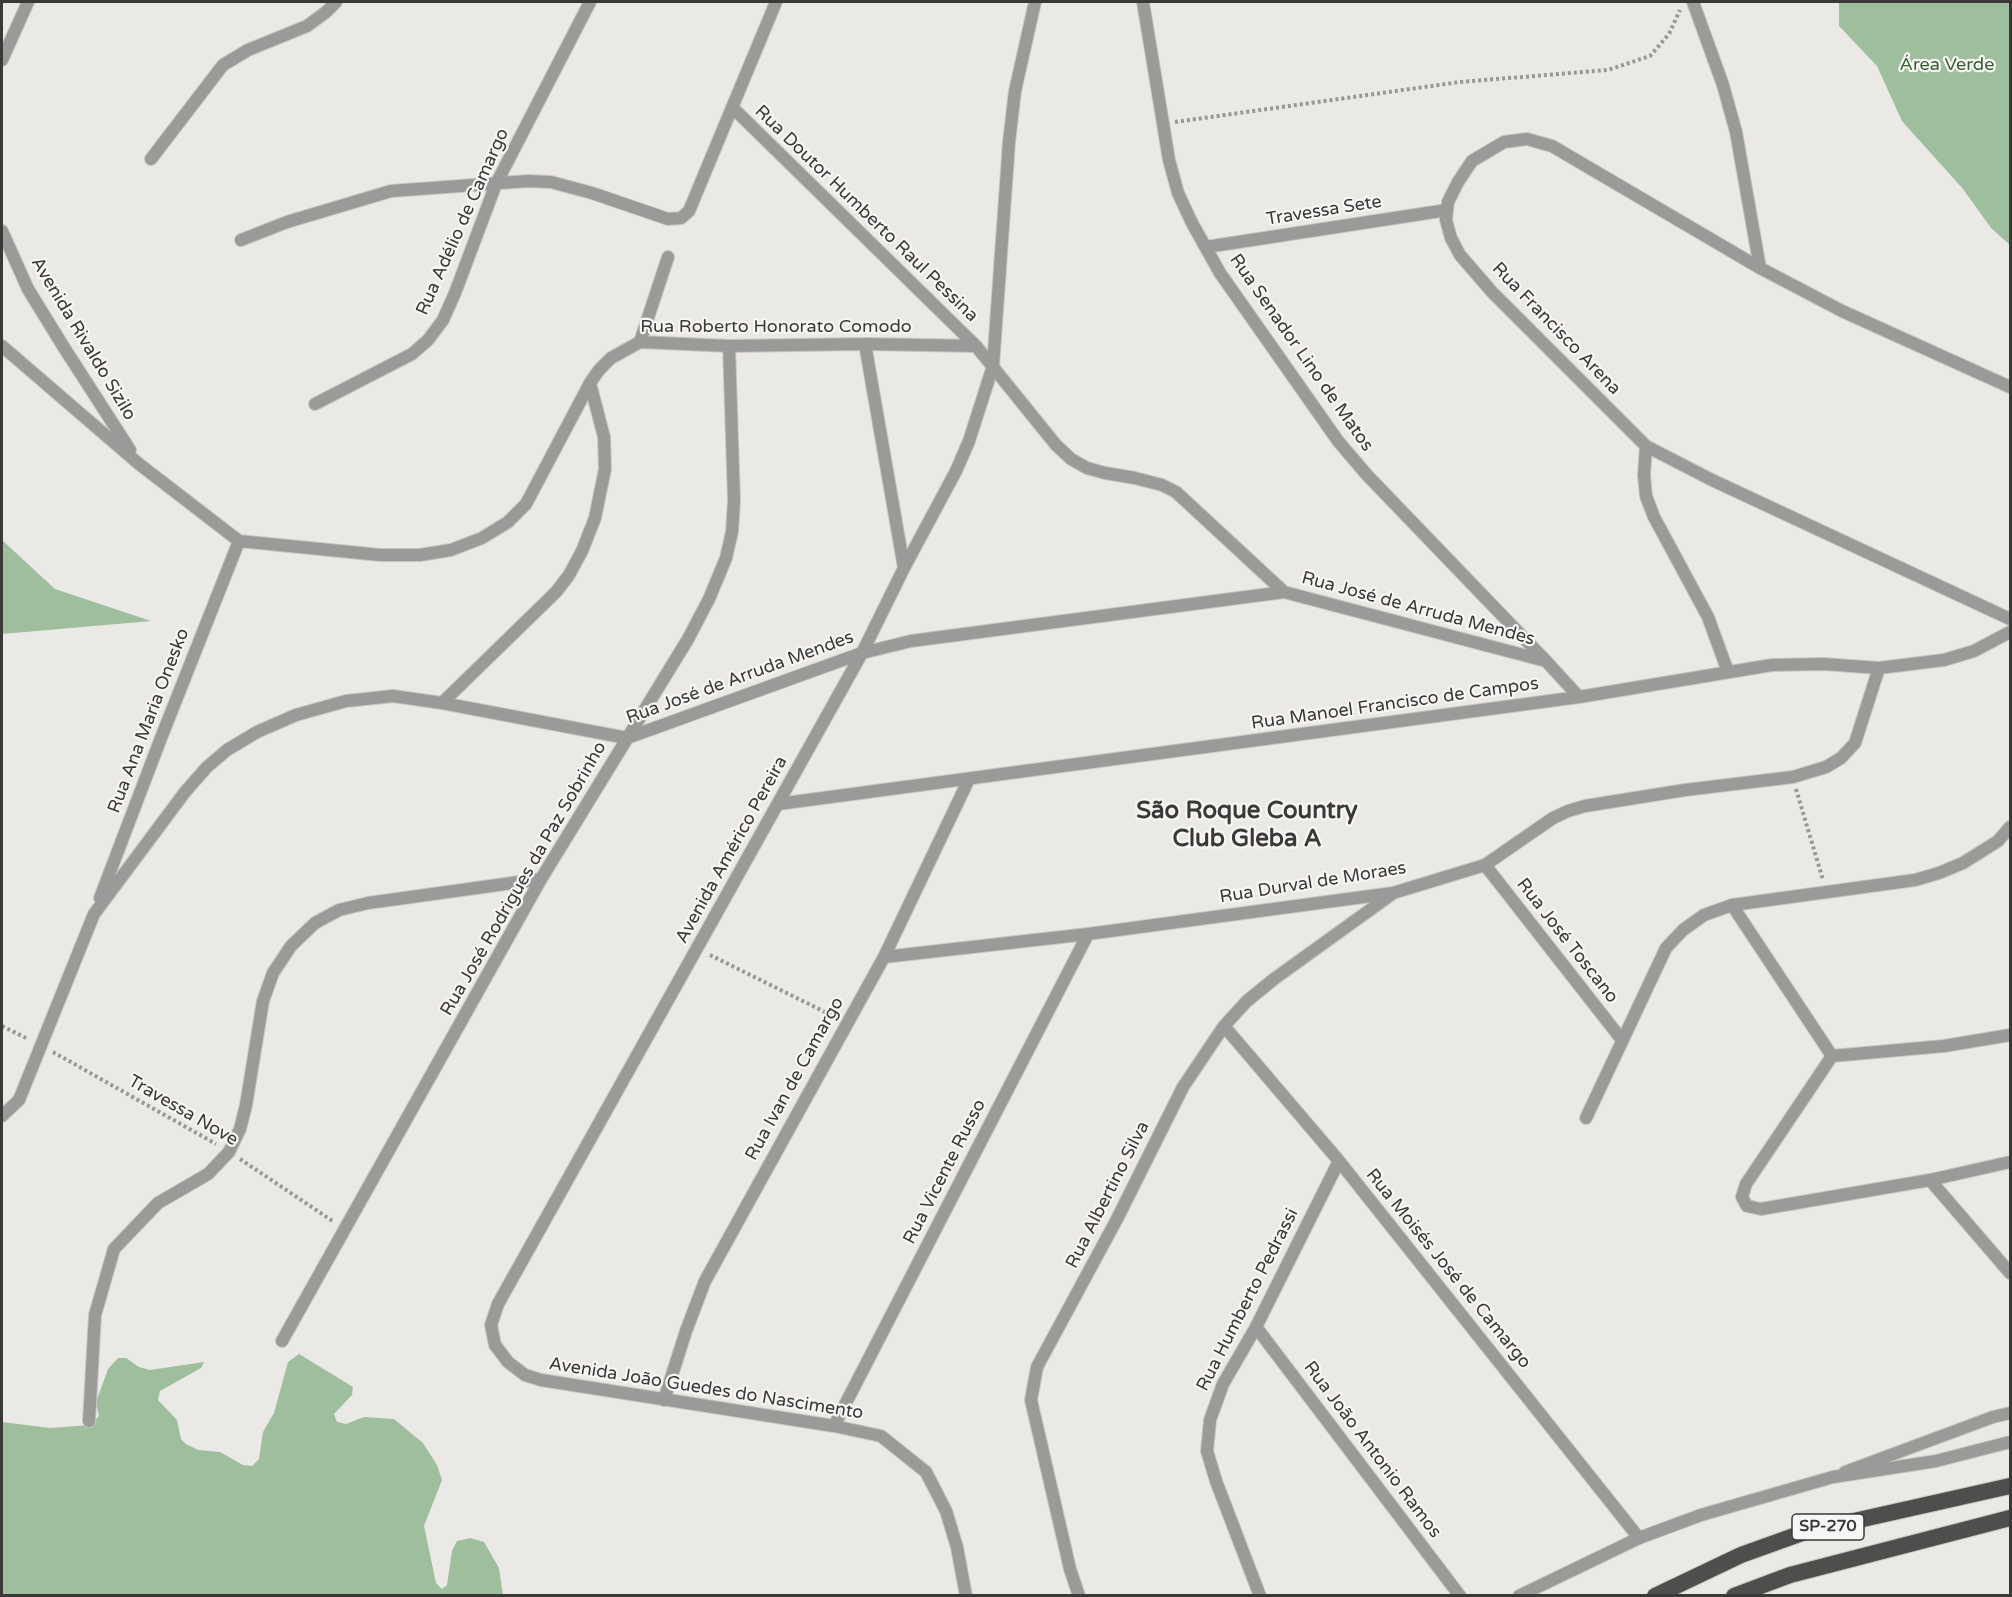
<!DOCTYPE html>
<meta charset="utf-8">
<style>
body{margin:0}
#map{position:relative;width:2012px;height:1597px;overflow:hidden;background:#ebe9e6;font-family:"Varela Round",sans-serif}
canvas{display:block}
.frame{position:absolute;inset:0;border:3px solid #3a3938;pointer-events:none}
</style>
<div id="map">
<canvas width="2012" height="1597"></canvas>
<div class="frame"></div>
</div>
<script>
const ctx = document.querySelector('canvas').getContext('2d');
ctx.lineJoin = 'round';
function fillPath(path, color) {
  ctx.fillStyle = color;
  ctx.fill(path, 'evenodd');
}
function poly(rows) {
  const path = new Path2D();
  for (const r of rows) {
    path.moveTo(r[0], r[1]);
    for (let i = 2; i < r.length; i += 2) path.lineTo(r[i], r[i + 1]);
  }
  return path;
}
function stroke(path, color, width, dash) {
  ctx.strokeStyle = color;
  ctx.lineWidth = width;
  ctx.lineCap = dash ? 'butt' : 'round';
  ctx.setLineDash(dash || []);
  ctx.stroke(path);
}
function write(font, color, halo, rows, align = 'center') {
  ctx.font = font + ' "Varela Round",sans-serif';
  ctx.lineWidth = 4.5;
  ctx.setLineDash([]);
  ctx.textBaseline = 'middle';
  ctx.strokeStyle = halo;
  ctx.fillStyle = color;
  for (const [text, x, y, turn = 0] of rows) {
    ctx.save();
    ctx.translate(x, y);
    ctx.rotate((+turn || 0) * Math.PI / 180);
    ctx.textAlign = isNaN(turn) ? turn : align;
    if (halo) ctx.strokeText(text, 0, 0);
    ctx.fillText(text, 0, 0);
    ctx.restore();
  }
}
const forest = poly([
 [1839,2,2010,2,2010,245,1991,228,1963,189,1902,121,1877,66,1839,26],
 [2,540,55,589,151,621,2,634],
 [299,1354,353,1387,352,1395,334,1414,337,1422,346,1424,364,1417,394,1419,423,1443,437,1465,442,1480,424,1526,436,1583,442,1589,447,1585,452,1551,457,1541,470,1538,484,1542,499,1568,503,1595,2,1596,2,1422,50,1428,91,1425,99,1416,96,1402,108,1369,118,1358,126,1358,139,1367,150,1370,204,1362,201,1368,160,1391,158,1400,177,1420,181,1439,186,1444,198,1450,220,1452,243,1465,252,1466,259,1459,263,1432,274,1413,288,1362]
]);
const path = poly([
 [1175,122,1460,82,1608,70,1650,56,1669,34,1680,10],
 [1796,789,1823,880],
 [710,955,835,1017],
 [2,1026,28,1039],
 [53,1052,216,1144],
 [240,1159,334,1222]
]);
const minor = poly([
 [1143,2,1169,160,1178,193,1192,223,1220,273,1338,441,1367,475,1546,661],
 [1693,2,1723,85,1736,132,1760,268,1842,311,2010,387],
 [2,60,28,2],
 [732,107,976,346],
 [151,159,223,65,248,50,307,26,326,12,336,2],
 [2,231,28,289,63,346,130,450],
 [241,240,287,222,391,191,528,181,551,182,592,193,668,219,681,218,689,211,776,2],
 [1206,247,1447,210],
 [1760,268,1552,146,1527,139,1504,142,1472,161,1458,182,1448,202,1446,220,1451,238,1460,255,1492,292,1646,446,1712,480,2010,619],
 [640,342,668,257],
 [865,344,904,568],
 [2,346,139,464,239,541],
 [315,404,412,354,428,340,443,320,455,293,496,184,590,2],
 [1646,446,1644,475,1646,496,1654,517,1708,617,1728,672],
 [239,541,380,555,420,555,451,550,482,538,508,522,526,504,590,383,599,370,611,358,640,342,729,346,865,344,976,346,1056,445,1071,459,1087,468,1105,473,1135,478,1162,485,1176,492,1284,592],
 [442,703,556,592,569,575,582,551,595,518,605,469,604,437,590,383],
 [778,804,1579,697,1772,665,1824,664,1879,668,1944,660,1974,651,2010,632],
 [1485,865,1622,1040],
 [100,898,161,738,239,541],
 [1732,905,1832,1056],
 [884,957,1088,934,1393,893,1485,865,1553,818,1568,811,1585,806,1685,790,1793,777,1826,767,1841,758,1855,743,1879,668],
 [1224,1026,1339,1161,1639,1538],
 [2010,1035,1944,1046,1832,1056,1746,1184,1742,1197,1747,1206,1761,1209,1930,1180,2010,1162],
 [2,1116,19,1100,94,914,185,792,207,767,227,750,257,732,296,715,346,701,393,696,442,703,627,738,862,653,911,641,1284,592,1546,661,1579,697],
 [1586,1118,1666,948,1683,930,1704,915,1732,905,1915,880,1939,873,1963,863,1998,841,2010,827],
 [1930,1180,2010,1273],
 [1256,1327,1460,1596],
 [282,1341,541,879,688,639,709,599,726,558,732,532,734,500,729,346],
 [664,1400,686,1331,705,1281,884,957,969,779],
 [89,1421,95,1315,114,1249,158,1203,208,1174,229,1152,240,1129,246,1105,263,1001,273,973,291,946,315,923,339,910,368,903,541,879],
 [834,1426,1088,934],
 [1845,1472,1993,1417,2010,1413],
 [966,1596,957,1547,946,1511,926,1472,881,1436,834,1426,541,1380,525,1375,508,1362,495,1345,491,1325,498,1304,862,653,904,568,956,471,969,441,993,366,1009,142,1015,91,1035,2],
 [1079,1596,1070,1569,1031,1400,1037,1367,1117,1219,1183,1087,1224,1026,1247,1001,1274,979,1392,894],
 [1260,1596,1216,1481,1207,1451,1210,1420,1223,1384,1256,1327,1339,1161]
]);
const tertiary = poly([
 [1519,1596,1639,1538,1701,1515,1833,1477,1936,1461,2010,1442]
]);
const trunk = poly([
 [1655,1596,1741,1555,1805,1532,2010,1486],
 [1734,1596,1790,1575,2010,1518]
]);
const shields = [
 [1828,1527,72]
];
const shieldNames = [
 ["SP-270",1828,1527]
];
const parkNames = [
 ["Área Verde",1947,65]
];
const streetNames = [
 ["Travessa Sete",1324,211,-9],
 ["Rua Doutor Humberto Raul Pessina",866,214,44],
 ["Rua Adélio de Camargo",463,222,-66],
 ["Rua Roberto Honorato Comodo",776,327],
 ["Rua Francisco Arena",1556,329,46],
 ["Avenida Rivaldo Sizilo",83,339,59],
 ["Rua Senador Lino de Matos",1301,353,55],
 ["Rua José de Arruda Mendes",1418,609,15],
 ["Rua José de Arruda Mendes",740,678,-20],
 ["Rua Manoel Francisco de Campos",1395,704,-8],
 ["Rua Ana Maria Onesko",149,721,-69],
 ["Avenida Américo Pereira",732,850,-61],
 ["Rua José Rodrigues da Paz Sobrinho",524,879,-60],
 ["Rua Durval de Moraes",1313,883,-9],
 ["Rua José Toscano",1567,941,52],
 ["Rua Ivan de Camargo",795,1079,-61],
 ["Travessa Nove",183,1111,30],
 ["Rua Vicente Russo",945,1172,-63],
 ["Rua Albertino Silva",1108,1195,-63],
 ["Rua Moisés José de Camargo",1448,1269,51],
 ["Rua Humberto Pedrassi",1248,1300,-63],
 ["Avenida João Guedes do Nascimento",706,1389,9],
 ["Rua João Antonio Ramos",1372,1450,53]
];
const districtNames = [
 ["São Roque Country",1247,812],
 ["Club Gleba A",1247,840]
];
fillPath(forest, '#9fbe9d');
stroke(minor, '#c8c6c3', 14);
stroke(tertiary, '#c8c6c3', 14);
stroke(trunk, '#c8c6c3', 18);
stroke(path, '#989795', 4, [3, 3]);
stroke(minor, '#9a9a98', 12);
stroke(tertiary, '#9a9a98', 12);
stroke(trunk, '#4e4e4c', 16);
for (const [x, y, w] of shields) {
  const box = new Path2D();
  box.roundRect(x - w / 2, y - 13, w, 26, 4.5);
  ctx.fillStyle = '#f8f6f4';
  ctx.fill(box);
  stroke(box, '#3a3938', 1.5);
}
write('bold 16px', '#3a3938', null, shieldNames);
write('18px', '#335e30', '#f8f6f4', parkNames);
write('18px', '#3a3938', '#f8f6f4', streetNames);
write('bold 24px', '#3a3938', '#f8f6f4', districtNames);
</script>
